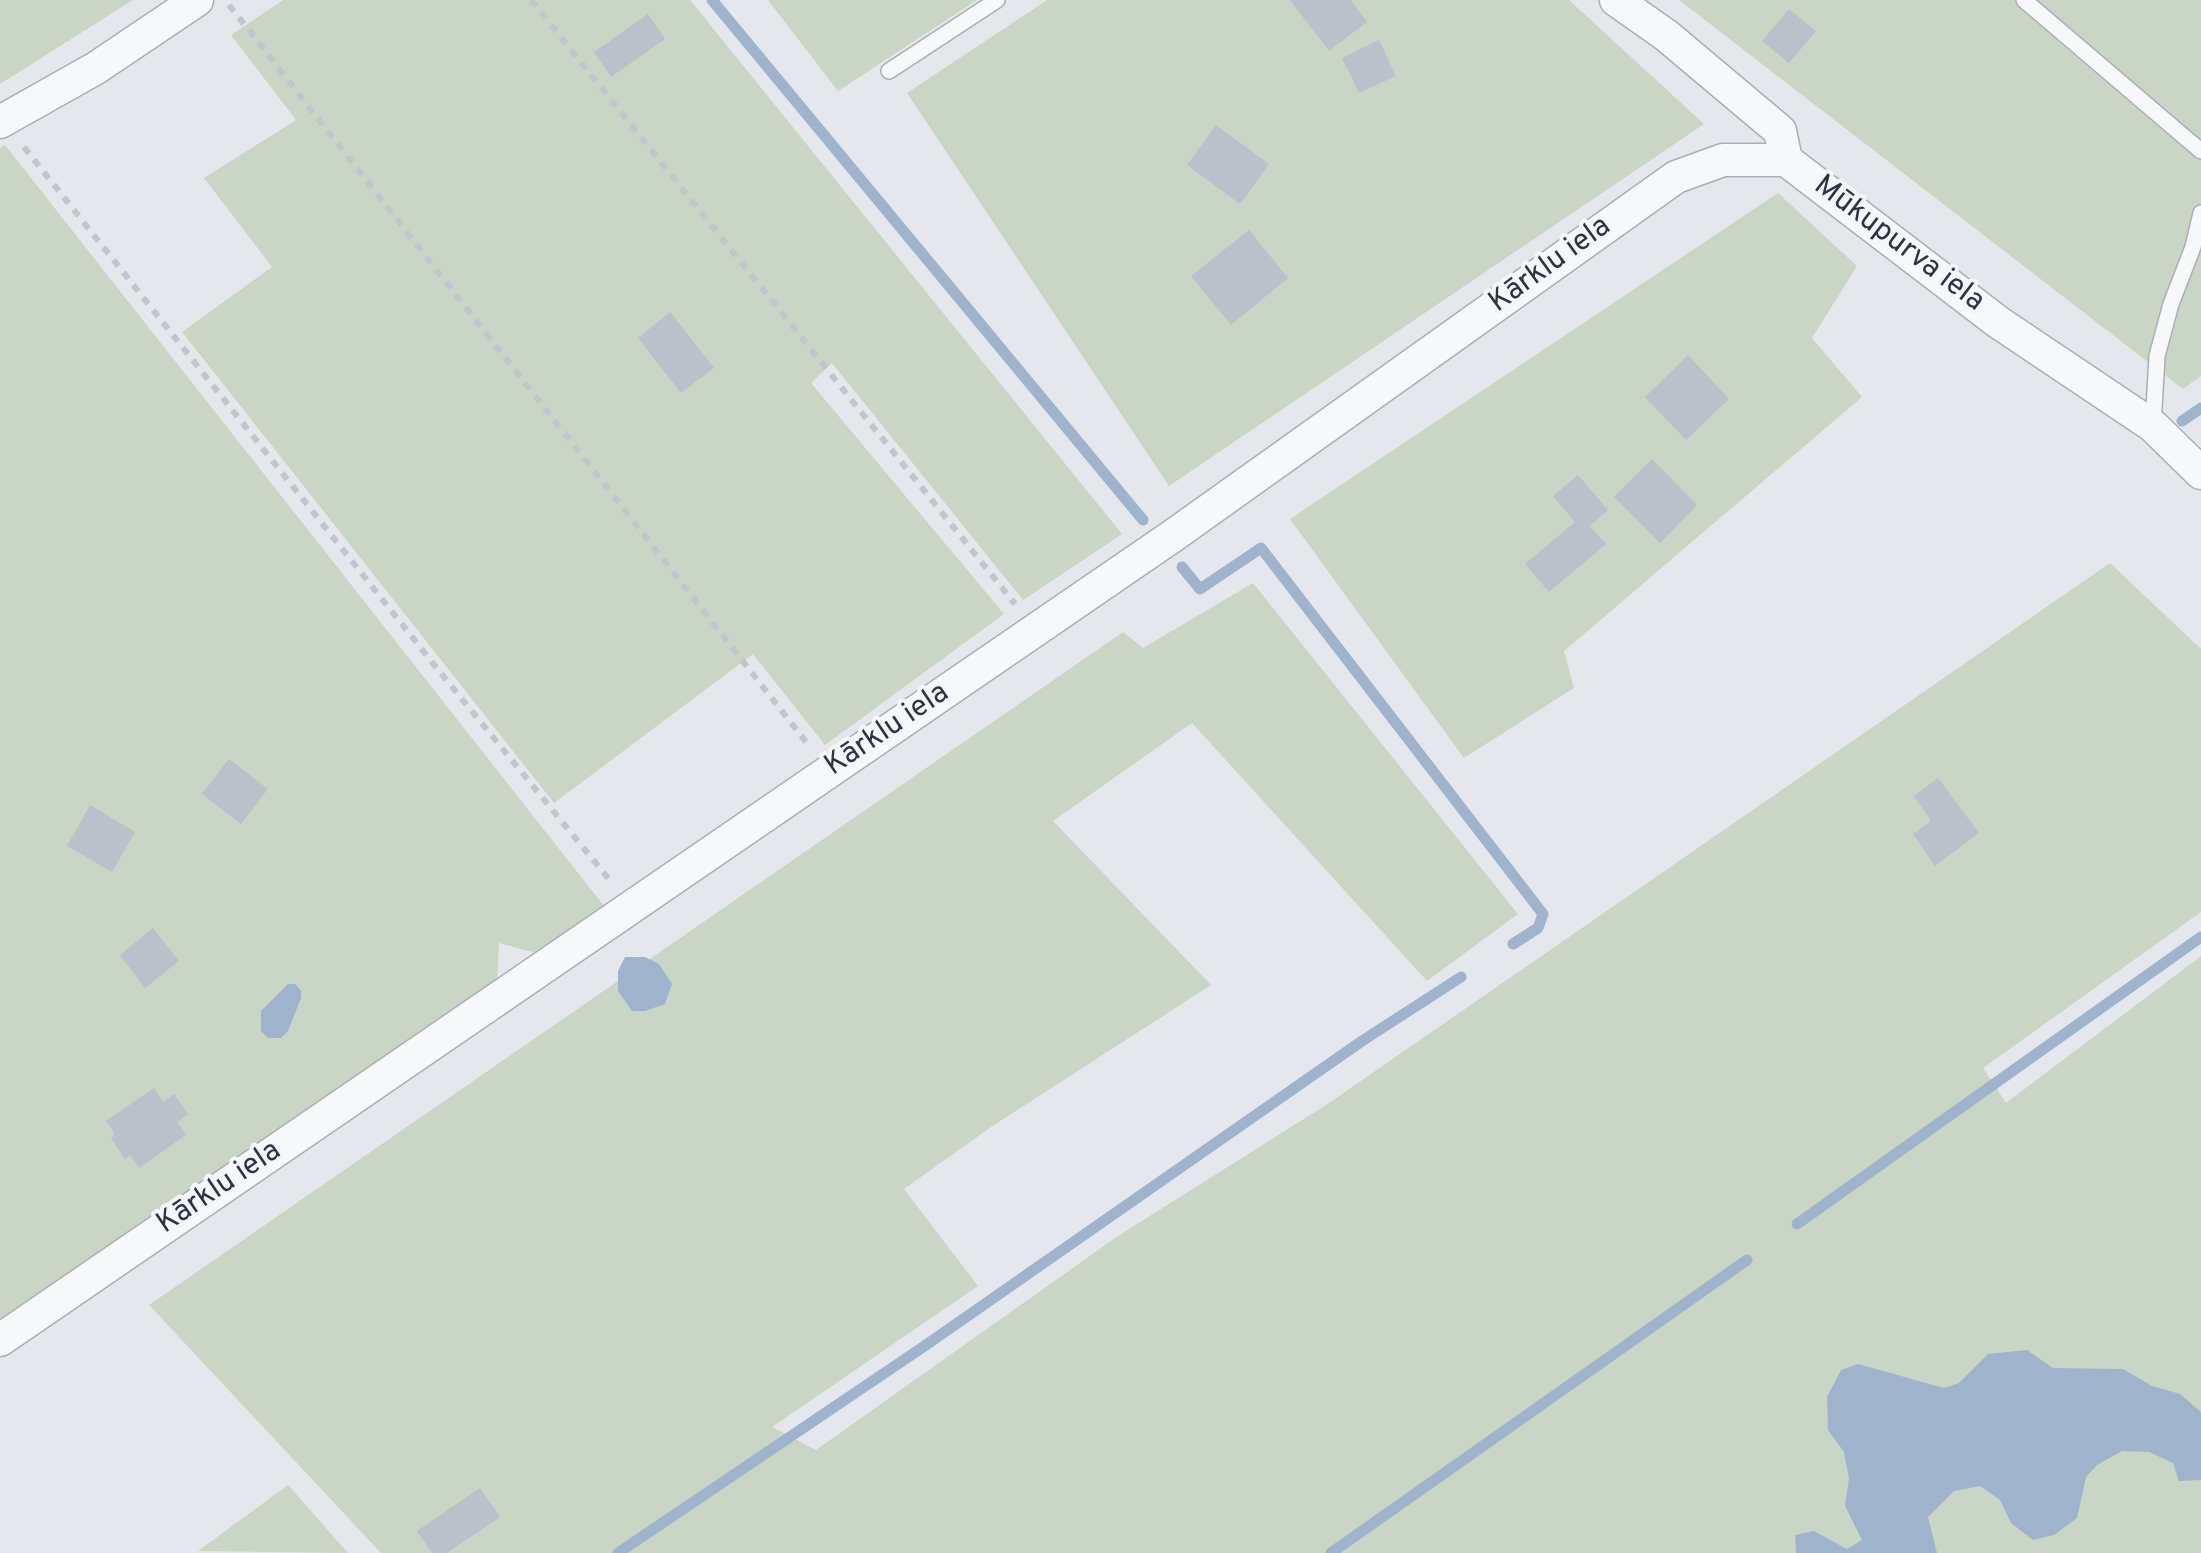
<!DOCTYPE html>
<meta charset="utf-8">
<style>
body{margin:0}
canvas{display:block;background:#e4e7ec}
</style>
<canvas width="2201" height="1553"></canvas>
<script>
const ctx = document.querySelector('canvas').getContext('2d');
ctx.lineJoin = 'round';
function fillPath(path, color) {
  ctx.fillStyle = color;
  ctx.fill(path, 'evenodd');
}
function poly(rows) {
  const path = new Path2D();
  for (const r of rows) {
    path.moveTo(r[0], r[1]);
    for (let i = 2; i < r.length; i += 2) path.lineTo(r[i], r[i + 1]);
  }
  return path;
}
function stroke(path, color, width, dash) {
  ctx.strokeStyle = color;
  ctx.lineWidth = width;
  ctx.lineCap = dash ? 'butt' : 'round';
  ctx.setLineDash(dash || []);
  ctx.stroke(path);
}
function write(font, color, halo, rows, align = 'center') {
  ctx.font = font + ' Overpass,sans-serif';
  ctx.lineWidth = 8;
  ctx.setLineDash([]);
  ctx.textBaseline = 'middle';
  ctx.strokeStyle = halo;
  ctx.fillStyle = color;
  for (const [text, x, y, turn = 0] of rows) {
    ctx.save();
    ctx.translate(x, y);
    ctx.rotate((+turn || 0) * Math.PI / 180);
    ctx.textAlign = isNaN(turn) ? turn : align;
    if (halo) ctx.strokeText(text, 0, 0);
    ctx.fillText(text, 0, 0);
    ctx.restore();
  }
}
const green = poly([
 [0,0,133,0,0,84],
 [283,0,690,0,1122,534,1023,600,832,363,811,383,1004,614,825,745,753,654,554,803,182,332,272,267,204,178,296,120,231,35],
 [768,0,977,0,838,91],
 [1047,0,1569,0,1704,124,1169,486,907,93],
 [1679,0,2201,0,2201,376,2183,389],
 [5,145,608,911,540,954,499,943,497,980,0,1321,0,148],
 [1778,193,1857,266,1812,338,1862,397,1564,651,1574,688,1464,758,1290,519],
 [2110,563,2201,649,2201,912,1983,1068,2006,1103,2201,956,2201,1553,381,1553,149,1305,1123,632,1143,648,1253,583,1518,914,1427,981,1192,723,1053,821,1211,985,991,1127,904,1189,978,1286,772,1427,816,1450,1118,1236,1326,1105],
 [288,1485,348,1553,198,1551]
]);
const water = poly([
 [625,957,645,957,659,964,672,984,665,1004,645,1011,632,1011,618,991,618,971],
 [288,984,295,984,301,991,301,998,288,1031,281,1038,268,1038,261,1031,261,1011],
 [2027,1350,2053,1368,2123,1369,2152,1386,2180,1394,2201,1412,2201,1480,2179,1481,2173,1463,2149,1452,2122,1451,2097,1465,2086,1477,2077,1518,2054,1535,2033,1540,2011,1523,2000,1500,1980,1486,1954,1491,1928,1517,1937,1553,1796,1553,1795,1535,1814,1531,1847,1549,1862,1540,1845,1506,1849,1478,1844,1452,1828,1430,1827,1397,1841,1370,1858,1364,1944,1388,1959,1383,1988,1354]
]);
const stream = poly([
 [712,0,1143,520],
 [2182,421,2201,408],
 [1182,567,1200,589,1261,548,1543,914,1538,928,1513,944],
 [1797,1224,2201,937],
 [618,1553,926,1345,1362,1041,1461,977],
 [1331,1553,1747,1260]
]);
const building = poly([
 [1290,0,1351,0,1367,22,1329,51],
 [1789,9,1816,31,1789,63,1762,41],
 [648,14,665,39,611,77,594,52],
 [1379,40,1396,76,1359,93,1342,58],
 [1216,125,1269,164,1240,204,1187,165],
 [1249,230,1288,278,1231,325,1191,276],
 [670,312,714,368,681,393,638,338],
 [1688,355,1729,399,1686,440,1645,397],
 [1652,459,1697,505,1660,543,1614,497],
 [1578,475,1608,510,1590,526,1606,544,1549,592,1525,564,1575,522,1553,496],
 [229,759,268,789,241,824,202,794],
 [1938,778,1979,833,1935,866,1913,834,1931,821,1914,796],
 [90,805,135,832,112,872,67,846],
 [153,928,179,961,145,988,120,955],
 [154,1088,163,1102,174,1094,188,1114,177,1122,186,1135,139,1168,130,1155,125,1159,111,1138,115,1134,106,1121],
 [480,1488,500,1517,447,1553,432,1553,417,1531]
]);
const path = poly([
 [531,0,1015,604],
 [229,5,810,747],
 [24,147,435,666,612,883]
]);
const lane = poly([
 [2024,0,2201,151],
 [889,71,997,0],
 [2153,426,2157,356,2171,304,2193,247,2201,213]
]);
const street = poly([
 [1616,0,1667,36,1780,131,1786,160,1998,322,2153,426,2201,473],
 [0,122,96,68,197,0],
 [0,1340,1174,535,1676,177,1723,160,1786,160]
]);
const streetNames = [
 ["Mūkupurva iela",1898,245,37],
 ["Kārklu iela",1551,266,-36],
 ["Kārklu iela",888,731,-34],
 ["Kārklu iela",220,1189,-34]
];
fillPath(green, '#c9d6c5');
fillPath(water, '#9fb4cc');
stroke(stream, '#9fb4cc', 11);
fillPath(building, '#bbc0ca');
stroke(lane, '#a9aeb7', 18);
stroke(street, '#a9aeb7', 35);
stroke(path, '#c2c5cb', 6, [8, 8]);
stroke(lane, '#f7f8fa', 15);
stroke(street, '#f7f8fa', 32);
write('30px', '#2b3445', '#f4f6f9', streetNames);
</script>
